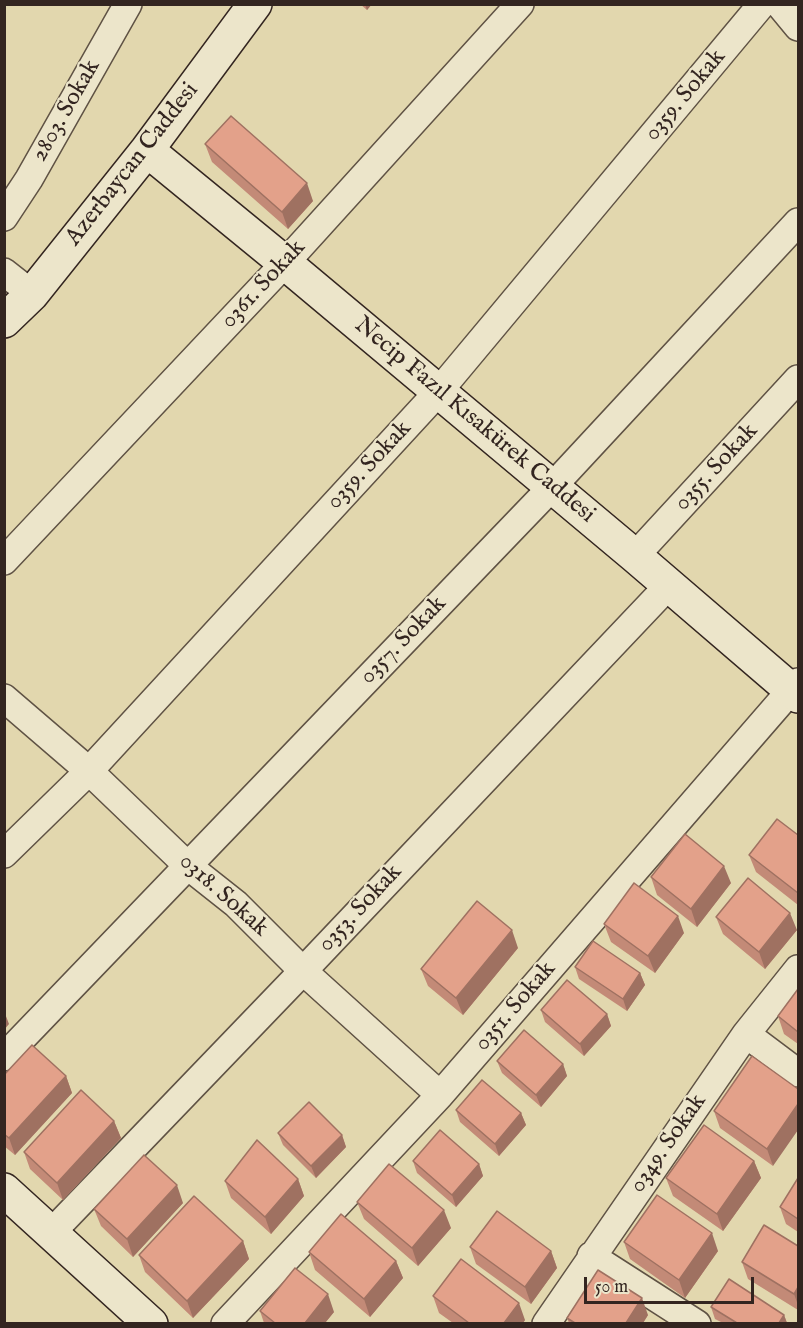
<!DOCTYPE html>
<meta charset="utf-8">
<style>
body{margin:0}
#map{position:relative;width:803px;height:1328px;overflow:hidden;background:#e2d7ae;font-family:"IM FELL English",serif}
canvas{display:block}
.frame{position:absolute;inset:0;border:6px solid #332520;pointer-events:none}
.scale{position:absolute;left:584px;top:1277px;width:170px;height:27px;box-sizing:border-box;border:3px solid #332520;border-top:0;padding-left:8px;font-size:18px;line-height:21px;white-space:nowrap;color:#332520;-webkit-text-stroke:4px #ece5ca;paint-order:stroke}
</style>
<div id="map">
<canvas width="803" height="1328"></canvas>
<div class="frame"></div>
<div class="scale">50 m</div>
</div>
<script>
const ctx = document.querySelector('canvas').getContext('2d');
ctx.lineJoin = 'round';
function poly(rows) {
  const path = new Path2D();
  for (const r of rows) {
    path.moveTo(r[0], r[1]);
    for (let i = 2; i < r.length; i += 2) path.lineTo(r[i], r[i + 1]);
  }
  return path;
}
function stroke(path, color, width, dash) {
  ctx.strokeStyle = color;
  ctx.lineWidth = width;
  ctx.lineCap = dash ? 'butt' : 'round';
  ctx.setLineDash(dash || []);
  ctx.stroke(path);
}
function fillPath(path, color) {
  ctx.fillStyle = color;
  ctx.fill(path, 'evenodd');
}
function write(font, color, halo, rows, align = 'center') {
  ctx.font = font + ' "IM FELL English",serif';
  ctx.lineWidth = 4.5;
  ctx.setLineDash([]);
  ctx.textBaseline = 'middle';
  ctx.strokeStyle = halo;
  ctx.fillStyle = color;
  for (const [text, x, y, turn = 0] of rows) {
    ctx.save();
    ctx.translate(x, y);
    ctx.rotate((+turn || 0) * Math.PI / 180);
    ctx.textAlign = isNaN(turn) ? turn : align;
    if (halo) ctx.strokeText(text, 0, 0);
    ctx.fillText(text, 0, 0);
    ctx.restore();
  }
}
const street = poly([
 [779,4,798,27],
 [4,217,29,179,128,4],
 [4,272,32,294],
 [635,556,798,379],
 [4,561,285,263,520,4],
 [4,698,89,771,188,866,236,904,303,971,440,1095],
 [4,854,89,771,439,391,762,4],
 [746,1034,798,1073],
 [4,1057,552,487,798,222],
 [52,1232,303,971,669,585],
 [591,1256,697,1324],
 [225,1324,440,1095,798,682],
 [546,1324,746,1034,798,969]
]);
const secondary = poly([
 [147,150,285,263,635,556,798,696],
 [4,321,32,294,147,150,255,4],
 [4,1190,151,1324]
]);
const wall = poly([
 [360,4,372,4,367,10],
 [205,144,313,201,288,229,212,162],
 [798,835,798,905,756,872,749,855],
 [651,877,731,883,697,927,657,895],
 [716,917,797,930,765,969,723,934],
 [604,924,684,933,655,973,611,942],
 [518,948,463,1015,428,986,421,969],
 [575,967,640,973,645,985,627,1011,579,979],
 [798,989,798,1044,784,1034,778,1016],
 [541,1010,607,1014,611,1026,584,1056,545,1022],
 [752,1056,773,1166,720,1128,714,1111],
 [497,1061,563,1064,567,1076,541,1107,502,1073],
 [4,1075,66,1076,72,1093,15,1155,4,1146],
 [456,1110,521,1113,526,1125,499,1156,460,1122],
 [114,1121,121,1138,63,1200,30,1169,24,1152],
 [278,1133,342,1135,346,1147,316,1178,283,1145],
 [413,1161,479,1164,483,1176,456,1207,417,1173],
 [754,1161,761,1178,723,1231,673,1196,666,1178],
 [798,1178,798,1232,786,1224,780,1207],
 [298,1179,304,1196,271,1234,231,1198,225,1181],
 [357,1202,451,1228,418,1266,364,1219],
 [183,1203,133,1257,101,1226,94,1209],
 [243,1241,249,1259,193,1318,145,1272,139,1255],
 [624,1242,718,1251,685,1298,630,1259],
 [798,1246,798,1310,748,1279,742,1262],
 [470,1247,551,1251,557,1268,531,1304,476,1264],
 [309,1252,396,1261,403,1278,370,1317,315,1270],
 [433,1296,525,1320,523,1323,453,1323,439,1313],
 [711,1307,784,1315,787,1323,723,1323,715,1319],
 [260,1311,334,1312,325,1323,264,1323],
 [648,1315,643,1323,569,1323,567,1318]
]);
const shadedWall = poly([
 [365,4,372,4,367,10],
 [307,183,313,201,288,229,282,212],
 [724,866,731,883,697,927,691,909],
 [790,913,797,930,765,969,759,952],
 [678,916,684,933,655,973,648,956],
 [512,930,518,948,463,1015,456,998],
 [640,973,645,985,627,1011,623,999],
 [4,1011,9,1024,4,1030],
 [607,1014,611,1026,584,1056,580,1044],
 [563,1064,567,1076,541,1107,536,1095],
 [66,1076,72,1093,15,1155,9,1138],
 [798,1104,798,1130,773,1166,767,1149],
 [521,1113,526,1125,499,1156,495,1144],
 [114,1121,121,1138,63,1200,57,1183],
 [342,1135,346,1147,316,1178,311,1166],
 [754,1161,761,1178,723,1231,717,1214],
 [479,1164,483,1176,456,1207,452,1195],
 [298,1179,304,1196,271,1234,265,1217],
 [177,1185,183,1203,133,1257,127,1239],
 [444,1210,451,1228,418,1266,412,1248],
 [712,1233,718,1251,685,1298,679,1280],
 [243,1241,249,1259,193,1318,187,1301],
 [551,1251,557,1268,531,1304,525,1287],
 [396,1261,403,1278,370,1317,364,1299],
 [798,1287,798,1305,794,1294],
 [328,1294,334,1312,325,1323,305,1323],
 [642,1298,648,1315,643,1323,626,1323],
 [519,1303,525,1320,523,1323,504,1323],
 [784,1315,787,1323,779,1323]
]);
const building = poly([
 [231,116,307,183,282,212,205,144,231,116],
 [777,819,798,835,798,893,749,855,777,819],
 [685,834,724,866,691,909,651,877,685,834],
 [748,878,790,913,759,952,716,917,748,878],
 [634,883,678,916,648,956,604,924,634,883],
 [477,901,512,930,456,998,421,969,477,901],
 [593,941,640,973,623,999,575,967,593,941],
 [567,980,607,1014,580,1044,541,1010,567,980],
 [798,989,798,1032,778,1016,798,989],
 [524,1030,563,1064,536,1095,497,1061,524,1030],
 [32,1045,66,1076,9,1138,4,1134,4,1075,32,1045],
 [752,1056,798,1089,798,1104,767,1149,714,1111,752,1056],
 [482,1080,521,1113,495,1144,456,1110,482,1080],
 [81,1090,114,1121,57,1183,24,1152,81,1090],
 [309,1102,342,1135,311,1166,278,1133,309,1102],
 [704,1125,754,1161,717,1214,666,1178,704,1125],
 [440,1130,479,1164,452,1195,413,1161,440,1130],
 [257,1140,298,1179,265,1217,225,1181,257,1140],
 [144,1155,177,1185,127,1239,94,1209,144,1155],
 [389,1164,444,1210,412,1248,357,1202,389,1164],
 [798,1178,798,1219,780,1207,798,1178],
 [657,1195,712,1233,679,1280,624,1242,657,1195],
 [194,1196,243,1241,187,1301,139,1255,194,1196],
 [497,1211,551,1251,525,1287,470,1247,497,1211],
 [341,1214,396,1261,364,1299,309,1252,341,1214],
 [764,1225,798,1246,798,1287,794,1294,742,1262,764,1225],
 [461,1259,519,1303,504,1323,469,1323,433,1296,461,1259],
 [295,1268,328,1294,305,1323,275,1323,260,1311,295,1268],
 [598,1270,642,1298,626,1323,575,1323,567,1318,598,1270],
 [729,1279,784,1315,779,1323,737,1323,711,1307,729,1279]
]);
const streetNames = [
 ["0359. Sokak",686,96,-50],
 ["2803. Sokak",67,111,-60],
 ["Azerbaycan Caddesi",133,165,-52],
 ["0361. Sokak",264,285,-47],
 ["Necip Fazıl Kısakürek Caddesi",474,421,40],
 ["0359. Sokak",370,466,-47],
 ["0355. Sokak",717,468,-47],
 ["0357. Sokak",404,641,-46],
 ["0318. Sokak",223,896,42],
 ["0353. Sokak",361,909,-47],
 ["0351. Sokak",516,1007,-49],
 ["0349. Sokak",669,1144,-55]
];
stroke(street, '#5f5244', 30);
stroke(secondary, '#332520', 36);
stroke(street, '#ece5ca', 27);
stroke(secondary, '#ece5ca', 33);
fillPath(wall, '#c38a77');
fillPath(shadedWall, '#9f7161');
fillPath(building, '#e3a18a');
stroke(building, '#9f7161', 1.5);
write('24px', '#332520', '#ece5ca', streetNames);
</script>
